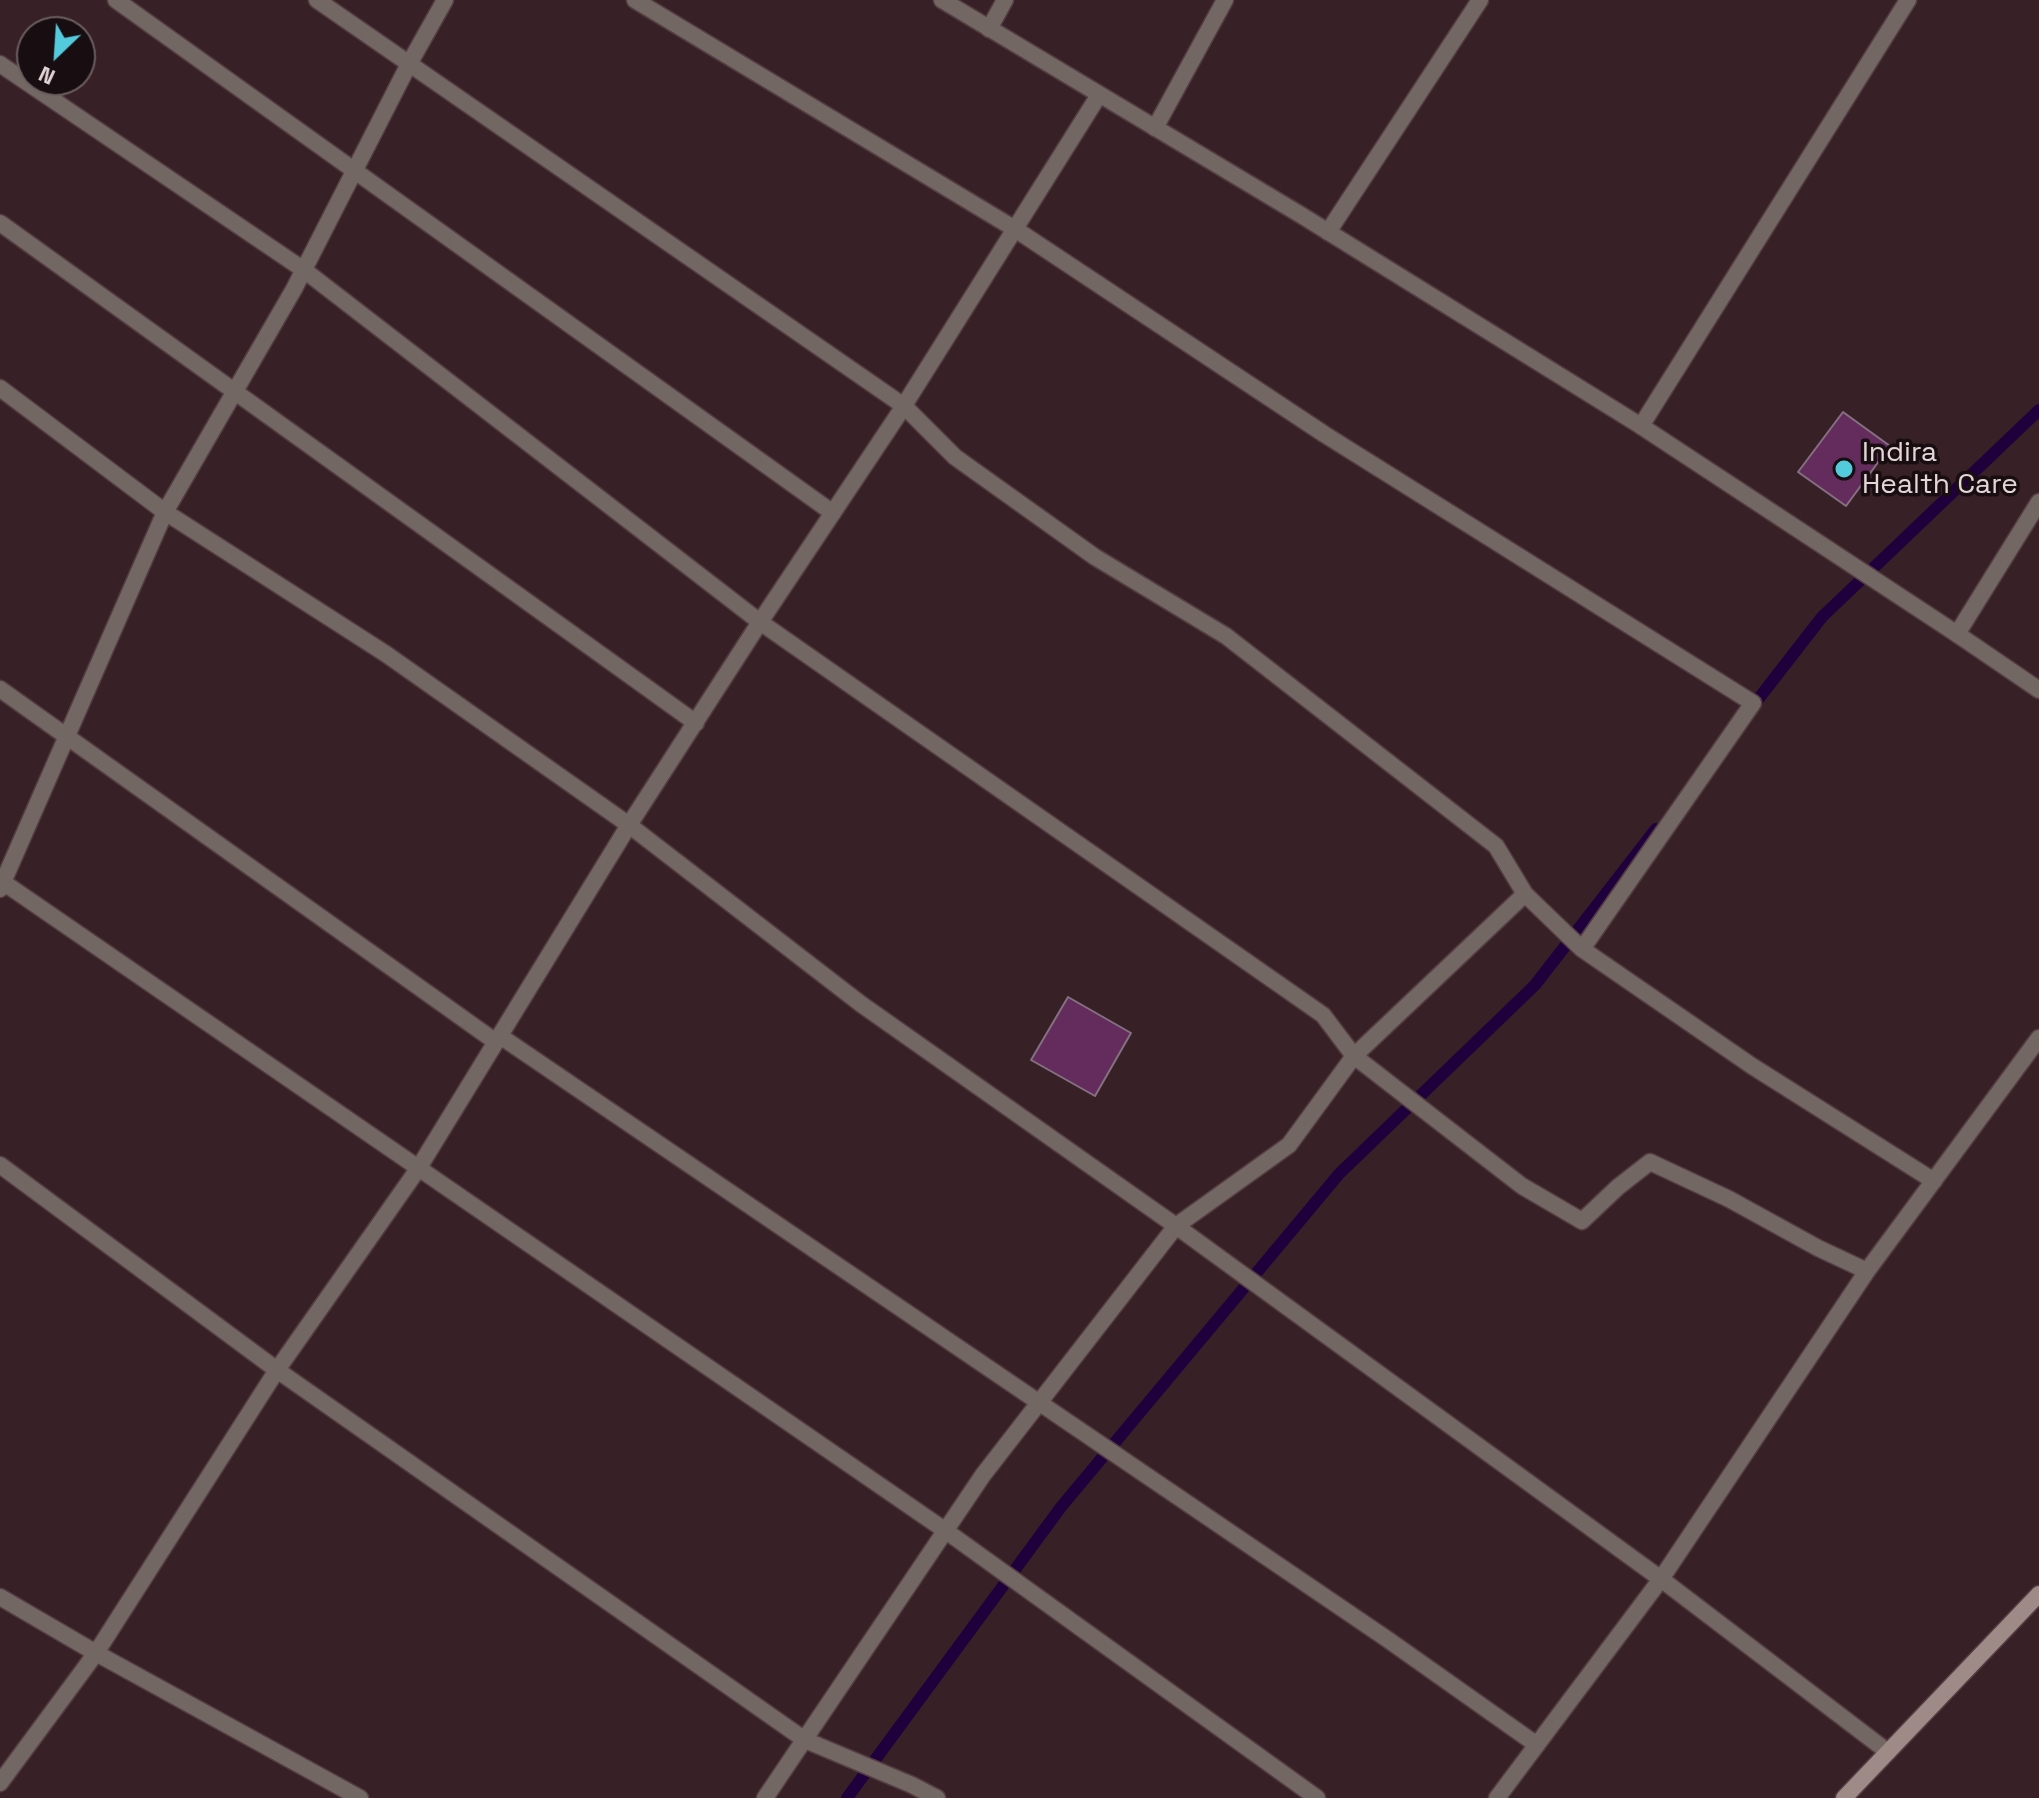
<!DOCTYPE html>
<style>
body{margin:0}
#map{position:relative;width:2039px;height:1798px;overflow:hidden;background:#372026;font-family:"Space Grotesk",sans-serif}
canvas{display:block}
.north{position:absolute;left:16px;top:16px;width:80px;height:80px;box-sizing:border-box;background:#180d10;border:2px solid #6a5d60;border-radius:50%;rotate:205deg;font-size:22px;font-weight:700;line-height:32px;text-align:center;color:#e4d5d8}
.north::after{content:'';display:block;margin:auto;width:28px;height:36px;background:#54cadd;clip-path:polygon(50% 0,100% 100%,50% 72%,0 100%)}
</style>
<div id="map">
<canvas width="2039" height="1798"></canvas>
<div class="north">N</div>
</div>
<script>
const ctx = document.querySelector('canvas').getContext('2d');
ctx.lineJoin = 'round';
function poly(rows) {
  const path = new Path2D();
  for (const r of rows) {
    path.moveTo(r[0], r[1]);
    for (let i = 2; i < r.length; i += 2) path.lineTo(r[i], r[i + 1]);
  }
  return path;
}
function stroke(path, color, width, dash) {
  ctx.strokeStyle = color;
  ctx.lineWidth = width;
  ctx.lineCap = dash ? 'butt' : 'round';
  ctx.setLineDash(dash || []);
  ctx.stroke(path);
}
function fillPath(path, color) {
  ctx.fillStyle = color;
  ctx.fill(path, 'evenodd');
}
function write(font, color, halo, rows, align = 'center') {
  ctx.font = font + ' "Space Grotesk",sans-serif';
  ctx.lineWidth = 7;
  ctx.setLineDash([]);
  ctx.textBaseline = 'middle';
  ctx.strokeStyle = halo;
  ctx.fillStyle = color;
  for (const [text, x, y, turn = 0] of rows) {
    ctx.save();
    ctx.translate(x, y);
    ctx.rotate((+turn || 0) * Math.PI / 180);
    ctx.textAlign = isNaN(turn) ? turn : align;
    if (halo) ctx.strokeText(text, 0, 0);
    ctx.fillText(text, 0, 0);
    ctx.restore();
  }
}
const stream = poly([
 [1749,711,1822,617,2039,410],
 [847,1798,1061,1507,1339,1174,1535,985,1656,829]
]);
const building = poly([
 [1843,412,1890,446,1846,506,1798,472,1843,412],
 [1068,997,1131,1033,1095,1096,1031,1060,1068,997]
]);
const minor = poly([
 [116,0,833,513],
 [317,0,904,406,955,457,1095,557,1226,636,1496,846,1525,894,1354,1056,1522,1186,1582,1221,1618,1187,1650,1162,1729,1199,1818,1248,1867,1271,1661,1579,1497,1798],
 [635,0,1015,229,1324,434,1753,703,1582,949,1525,894],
 [989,29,1005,0],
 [0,64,304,270,760,622,1323,1015,1354,1056,1289,1145,1176,1226,983,1475,765,1798],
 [1155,128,1225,0],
 [0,223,696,723],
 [1328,232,1480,0],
 [0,388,165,512,386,654,629,825,861,1004,1176,1226,1661,1579,1888,1752],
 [1641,426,1908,0],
 [1957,634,2039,502],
 [0,689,496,1042],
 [0,880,946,1531,1317,1798],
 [0,889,165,512,294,289,409,64,445,0],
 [1582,949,1752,1066,1934,1181],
 [500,1036,1387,1639,1537,1745],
 [0,1165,277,1370,805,1740,912,1785,937,1798],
 [1867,1271,2039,1038],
 [0,1597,96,1653,277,1370,418,1169,629,825,760,622,898,415,1099,95],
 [0,1783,96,1653,360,1798]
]);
const tertiary = poly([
 [942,0,1301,215,1641,426,1957,634,2039,690]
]);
const secondary = poly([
 [1844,1798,2039,1594]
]);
const markers = [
 [1844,469,10,"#54cadd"]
];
const poiNames = [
 ["Indira",1862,453],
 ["Health Care",1862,485]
];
stroke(stream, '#20003c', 12);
fillPath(building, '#642c5d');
stroke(building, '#857081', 2);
stroke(minor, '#533d42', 19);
stroke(tertiary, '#533d42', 19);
stroke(secondary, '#533d42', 19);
stroke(minor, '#736764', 16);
stroke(tertiary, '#736764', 16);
stroke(secondary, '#9e8a86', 16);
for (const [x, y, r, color] of markers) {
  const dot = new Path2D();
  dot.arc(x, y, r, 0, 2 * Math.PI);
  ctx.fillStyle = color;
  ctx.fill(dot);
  stroke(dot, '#180d10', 3);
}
write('28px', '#e4d5d8', '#180d10', poiNames, 'left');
</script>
